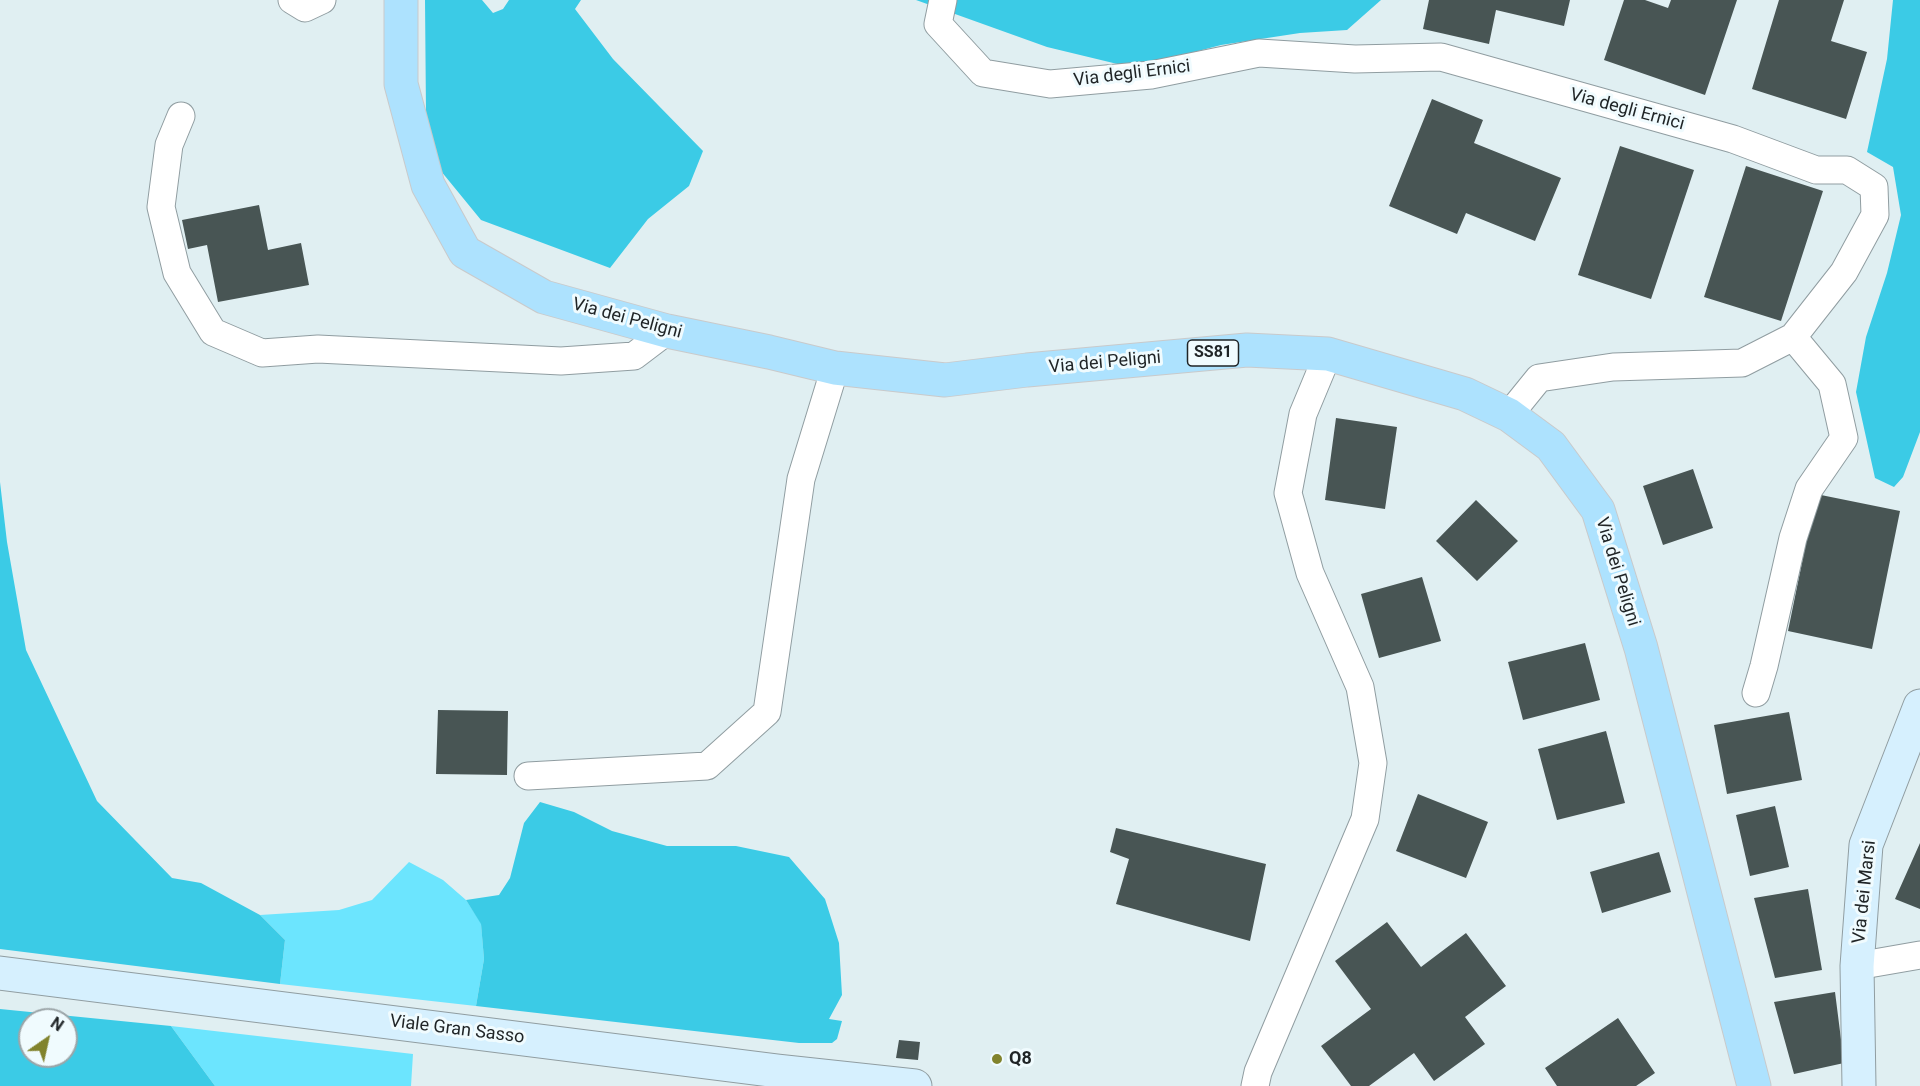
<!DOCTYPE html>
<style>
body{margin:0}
#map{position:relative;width:1920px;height:1086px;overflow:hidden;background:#e0eff2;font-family:Roboto,sans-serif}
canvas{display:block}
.north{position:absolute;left:18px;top:1008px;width:60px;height:60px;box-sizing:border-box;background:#f0fbfe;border:2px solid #9ca5a8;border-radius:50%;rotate:34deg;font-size:16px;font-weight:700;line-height:24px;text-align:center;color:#1f2426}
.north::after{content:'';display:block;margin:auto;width:21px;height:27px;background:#81832d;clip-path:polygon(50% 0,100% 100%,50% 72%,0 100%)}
</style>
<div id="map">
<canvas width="1920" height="1086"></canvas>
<div class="north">N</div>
</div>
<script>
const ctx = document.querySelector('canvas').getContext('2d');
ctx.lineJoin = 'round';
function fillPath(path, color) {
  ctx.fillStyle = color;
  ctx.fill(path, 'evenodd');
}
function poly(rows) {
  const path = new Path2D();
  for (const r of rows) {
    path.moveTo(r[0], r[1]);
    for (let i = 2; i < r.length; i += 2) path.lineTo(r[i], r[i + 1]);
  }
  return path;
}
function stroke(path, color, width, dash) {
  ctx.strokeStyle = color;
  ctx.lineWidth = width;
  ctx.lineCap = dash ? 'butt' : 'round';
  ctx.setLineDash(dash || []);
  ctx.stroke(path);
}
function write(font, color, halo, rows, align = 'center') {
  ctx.font = font + ' Roboto,sans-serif';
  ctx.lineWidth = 6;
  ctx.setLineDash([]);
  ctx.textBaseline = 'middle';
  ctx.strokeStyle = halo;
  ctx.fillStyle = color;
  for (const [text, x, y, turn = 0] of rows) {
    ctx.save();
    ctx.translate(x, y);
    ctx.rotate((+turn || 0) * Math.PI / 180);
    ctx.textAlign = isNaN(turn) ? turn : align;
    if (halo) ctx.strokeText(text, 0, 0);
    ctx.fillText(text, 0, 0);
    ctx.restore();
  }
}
const green = poly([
 [409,862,443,880,466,900,481,923,484,959,476,1006,280,984,285,940,260,915,339,910,372,900],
 [171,1026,413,1054,411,1086,215,1086]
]);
const forest = poly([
 [425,0,482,0,493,13,503,9,509,0,581,0,575,9,613,59,703,151,689,186,648,219,610,268,481,220,436,165,426,114],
 [916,0,1381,0,1347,30,1300,33,1221,45,1134,68,1047,47],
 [1893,0,1920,0,1920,432,1903,477,1894,487,1875,478,1856,392,1866,337,1887,273,1901,215,1893,167,1867,152,1887,59],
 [0,482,7,542,26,650,97,801,172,878,201,883,260,915,285,940,280,984,0,949],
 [540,802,574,812,612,831,667,846,736,846,789,857,825,899,839,943,842,995,829,1019,842,1021,837,1039,832,1043,799,1043,476,1006,484,959,481,924,466,900,499,895,510,878,524,823],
 [0,1009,171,1026,215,1086,0,1086],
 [30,1020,66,1020,66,1056,30,1056]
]);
const building = poly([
 [1429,0,1570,0,1564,26,1496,10,1489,44,1423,29],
 [1624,0,1645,0,1668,8,1671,0,1737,0,1705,95,1604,60],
 [1779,0,1844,0,1831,41,1867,52,1846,119,1752,89],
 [1432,99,1483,120,1474,143,1561,178,1535,241,1466,213,1457,234,1389,206],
 [1620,146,1694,170,1651,299,1578,275],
 [1746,166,1823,191,1781,321,1704,297],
 [259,205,268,250,301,243,309,285,218,302,207,245,188,249,182,220],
 [1336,418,1397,427,1385,509,1325,500],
 [1693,469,1713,528,1663,545,1643,486],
 [1816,494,1900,511,1872,649,1788,631],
 [1476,500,1518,541,1477,581,1436,541],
 [1422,577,1441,641,1379,658,1361,594],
 [1585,643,1600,700,1523,720,1508,662],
 [438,710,508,711,507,775,436,774],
 [1789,712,1802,780,1727,794,1714,725],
 [1606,731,1625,803,1557,820,1538,749],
 [1418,794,1488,822,1466,878,1396,851],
 [1775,806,1789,867,1750,876,1736,815],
 [1116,828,1266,864,1250,941,1116,904,1129,859,1110,852],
 [1920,843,1920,909,1895,899],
 [1659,852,1671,892,1602,913,1590,872],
 [1808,889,1822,970,1775,978,1754,898],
 [1387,922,1421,967,1466,933,1506,986,1465,1017,1485,1044,1434,1081,1414,1053,1369,1086,1351,1086,1321,1046,1371,1009,1335,961],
 [1835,992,1844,1063,1794,1074,1774,1002],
 [1618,1018,1655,1073,1636,1086,1557,1086,1545,1068],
 [899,1040,920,1042,918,1060,896,1058]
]);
const minor = poly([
 [292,0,305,8,322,0],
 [943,0,938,24,983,73,1050,84,1151,75,1259,53,1355,59,1441,57,1733,139,1816,170,1847,170,1874,187,1875,215,1844,272,1793,337,1742,363,1613,367,1539,378,1509,415],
 [181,116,169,145,161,207,177,273,213,332,262,353,318,349,561,361,634,356,667,331],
 [1756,693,1764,666,1793,538,1809,489,1844,438,1832,384,1793,337],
 [528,776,707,766,767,712,801,479,835,368],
 [1857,966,1920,955],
 [1255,1086,1258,1072,1365,819,1373,763,1360,687,1310,573,1288,493,1303,414,1328,354]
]);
const secondary = poly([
 [0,973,778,1071,915,1086],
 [1859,1086,1857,966,1866,845,1920,706]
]);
const primary = poly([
 [401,0,401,84,428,185,465,252,544,297,667,331,769,352,835,368,945,380,1027,370,1247,350,1328,354,1465,394,1509,415,1551,446,1598,510,1641,648,1754,1086]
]);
const markers = [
 [997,1059,6,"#81832d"]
];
const shields = [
 [1213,353,51]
];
const shieldNames = [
 ["SS81",1213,353]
];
const streetNames = [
 ["Via degli Ernici",1132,74,-7],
 ["Via degli Ernici",1627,110,15],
 ["Via dei Peligni",627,319,15],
 ["Via dei Peligni",1105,363,-5],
 ["Via dei Peligni",1617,572,73],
 ["Via dei Marsi",1865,892,-84],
 ["Viale Gran Sasso",457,1030,7]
];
const poiNames = [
 ["Q8",1009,1059]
];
fillPath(green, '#6ce5fe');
fillPath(forest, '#3bcbe6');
fillPath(building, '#485554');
stroke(minor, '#909da1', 29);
stroke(secondary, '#909da1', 35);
stroke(primary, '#c9cacb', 35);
stroke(minor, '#fff', 27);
stroke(secondary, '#d6f0fe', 33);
stroke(primary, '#ade2fe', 33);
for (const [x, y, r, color] of markers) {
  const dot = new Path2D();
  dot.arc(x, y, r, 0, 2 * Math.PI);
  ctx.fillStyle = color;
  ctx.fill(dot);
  stroke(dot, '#f0fbfe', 2);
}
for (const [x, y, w] of shields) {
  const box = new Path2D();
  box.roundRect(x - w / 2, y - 13, w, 26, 4.5);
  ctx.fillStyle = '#f0fbfe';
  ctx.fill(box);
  stroke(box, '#1f2426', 1.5);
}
write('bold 16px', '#1f2426', null, shieldNames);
write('18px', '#1f2426', '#f0fbfe', streetNames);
write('bold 18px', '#1f2426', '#f0fbfe', poiNames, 'left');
</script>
